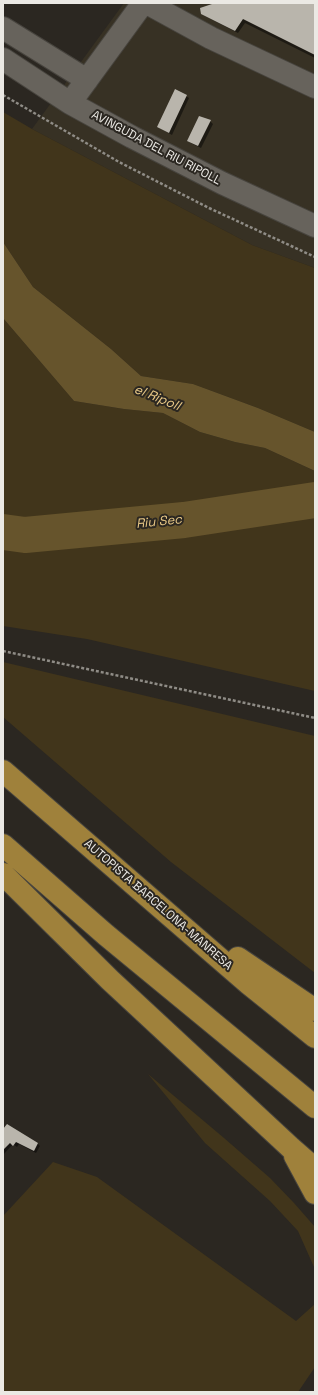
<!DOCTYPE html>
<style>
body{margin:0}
#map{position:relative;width:318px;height:1395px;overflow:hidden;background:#2b2721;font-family:"Space Grotesk",sans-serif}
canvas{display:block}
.frame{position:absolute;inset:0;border:4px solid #ebe9e4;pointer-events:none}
</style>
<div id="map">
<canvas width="318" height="1395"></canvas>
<div class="frame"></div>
</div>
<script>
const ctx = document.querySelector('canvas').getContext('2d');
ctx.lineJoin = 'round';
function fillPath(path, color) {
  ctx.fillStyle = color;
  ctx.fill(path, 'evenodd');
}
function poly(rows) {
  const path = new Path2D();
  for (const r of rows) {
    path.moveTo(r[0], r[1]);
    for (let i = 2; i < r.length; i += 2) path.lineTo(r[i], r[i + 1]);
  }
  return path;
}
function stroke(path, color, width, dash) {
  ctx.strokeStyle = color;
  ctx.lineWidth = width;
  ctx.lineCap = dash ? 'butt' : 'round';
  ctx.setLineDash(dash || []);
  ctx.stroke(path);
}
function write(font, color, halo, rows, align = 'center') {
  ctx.font = font + ' "Space Grotesk",sans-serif';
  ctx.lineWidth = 4;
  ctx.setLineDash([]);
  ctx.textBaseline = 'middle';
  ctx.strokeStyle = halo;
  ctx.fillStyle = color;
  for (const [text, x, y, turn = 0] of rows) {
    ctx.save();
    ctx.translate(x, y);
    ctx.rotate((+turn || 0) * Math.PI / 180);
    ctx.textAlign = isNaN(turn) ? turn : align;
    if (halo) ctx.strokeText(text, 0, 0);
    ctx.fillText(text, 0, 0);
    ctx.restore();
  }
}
const built = poly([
 [124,3,315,3,315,268,252,245,32,129]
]);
const green = poly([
 [3,112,32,129,252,245,315,268,315,432,258,408,193,384,141,376,111,349,33,287,3,242],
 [3,318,74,401,124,409,163,413,200,432,235,442,265,448,315,471,315,691,87,639,3,626],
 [3,662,315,736,315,973,171,862,3,717],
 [148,1074,224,1138,270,1178,294,1203,315,1227,315,1273,314,1267,298,1231,270,1201,205,1143],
 [53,1162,97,1177,296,1321,315,1304,315,1367,298,1392,3,1392,3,1216]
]);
const water = poly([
 [3,242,33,287,111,349,141,376,193,384,258,408,315,432,315,471,265,448,235,442,200,432,163,413,124,409,74,401,3,318]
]);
const shadow = poly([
 [213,3,315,3,315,58,245,23,238,33,205,16,202,14,213,5],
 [175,90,189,98,172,135,158,127],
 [210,121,213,124,201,148,191,143,188,141],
 [3,1130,38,1144,40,1146,36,1153,19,1144,17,1147,13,1144,3,1155]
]);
const river = poly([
 [3,532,25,535,184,520,315,500]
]);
const building = poly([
 [212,3,315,3,315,55,243,19,235,31,201,14,200,8,212,4],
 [175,89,187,95,169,133,157,127],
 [199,116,211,120,198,146,187,141],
 [7,1124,38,1143,34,1151,16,1142,13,1146,10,1143,3,1150,3,1129]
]);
const path = poly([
 [3,95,119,162,209,208,315,257],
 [3,651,315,718]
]);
const minor = poly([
 [147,3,211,38,315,87],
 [3,28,87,80],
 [3,59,70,103,132,137,222,183,315,226],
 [70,103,143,3]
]);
const highway = poly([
 [3,771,182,926,249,984,315,1037],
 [3,845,106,935,315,1107],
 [3,874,110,980,291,1148,315,1169],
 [238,958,315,1010],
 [295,1156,315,1193]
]);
const streetNames = [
 ["AVINGUDA DEL RIU RIPOLL",156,148,28],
 ["AUTOPISTA BARCELONA-MANRESA",158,905,41]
];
const waterNames = [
 ["el Ripoll",157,398,22],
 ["Riu Sec",159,522,-6]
];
fillPath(built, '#373124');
fillPath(green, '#41351b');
fillPath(water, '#66542c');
fillPath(shadow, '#0007');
stroke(river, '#66542c', 36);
fillPath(building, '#b9b5ac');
stroke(minor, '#47443e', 24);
stroke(highway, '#47443e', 24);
stroke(path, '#8f8c86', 2.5, [3, 2]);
stroke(minor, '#67635c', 22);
stroke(highway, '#9f813b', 22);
write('12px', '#ebe9e4', '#2b2721', streetNames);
write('italic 13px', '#e8c886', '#2b2721', waterNames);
</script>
